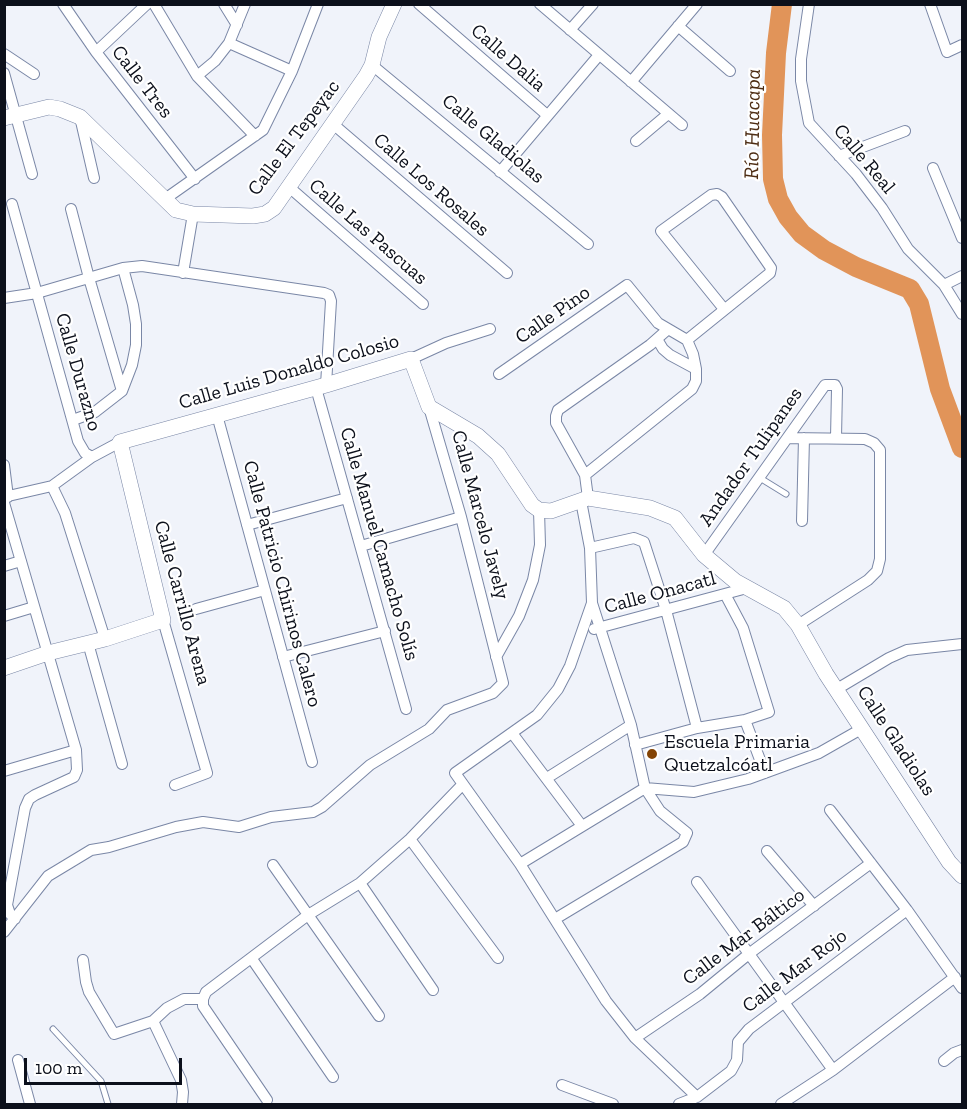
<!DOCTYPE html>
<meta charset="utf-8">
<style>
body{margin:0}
#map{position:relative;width:967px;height:1109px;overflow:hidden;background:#f0f3fa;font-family:"Zilla Slab",serif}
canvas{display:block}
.frame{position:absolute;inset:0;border:6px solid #0c101b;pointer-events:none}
.scale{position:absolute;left:24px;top:1058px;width:158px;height:27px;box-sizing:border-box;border:3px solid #0c101b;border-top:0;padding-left:8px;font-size:18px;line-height:21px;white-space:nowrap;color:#0c101b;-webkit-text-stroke:4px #fff;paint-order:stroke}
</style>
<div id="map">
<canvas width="967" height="1109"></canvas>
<div class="frame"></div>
<div class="scale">100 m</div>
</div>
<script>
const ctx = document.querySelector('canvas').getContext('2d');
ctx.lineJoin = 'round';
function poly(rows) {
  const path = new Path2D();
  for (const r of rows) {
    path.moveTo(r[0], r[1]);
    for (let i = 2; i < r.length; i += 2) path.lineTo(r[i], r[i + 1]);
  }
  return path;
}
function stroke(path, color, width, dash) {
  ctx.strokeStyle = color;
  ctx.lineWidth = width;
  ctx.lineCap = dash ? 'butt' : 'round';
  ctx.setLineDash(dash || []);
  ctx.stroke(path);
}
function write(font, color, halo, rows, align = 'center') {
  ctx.font = font + ' "Zilla Slab",serif';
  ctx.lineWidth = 4.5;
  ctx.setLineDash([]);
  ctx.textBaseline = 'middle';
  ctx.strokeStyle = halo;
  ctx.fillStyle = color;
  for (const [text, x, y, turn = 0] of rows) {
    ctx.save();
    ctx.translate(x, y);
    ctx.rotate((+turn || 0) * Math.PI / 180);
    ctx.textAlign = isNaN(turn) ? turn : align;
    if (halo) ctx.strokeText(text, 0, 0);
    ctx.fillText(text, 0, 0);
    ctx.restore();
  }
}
const river = poly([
 [782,4,776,53,772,135,773,179,778,199,788,217,802,234,824,250,856,267,910,289,919,304,940,389,962,448]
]);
const lane = poly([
 [760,478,786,494],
 [53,1029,101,1081,108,1104]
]);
const street = poly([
 [63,4,96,52,195,179],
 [154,4,197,76,255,136],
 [224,4,237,25],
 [419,4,547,115],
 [540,4,682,125],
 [809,4,801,59,801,81,809,123,856,174,882,208,908,249,944,285,962,314],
 [930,4,947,52,962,45],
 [678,26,730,71],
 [570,30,593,4],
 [229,43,292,71],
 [96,52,147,4],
 [4,54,34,74],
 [372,65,588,244],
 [4,73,32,174],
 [197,76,215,61,229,43,245,4],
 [631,82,697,4],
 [80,117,94,178],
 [333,124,507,273],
 [636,141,668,114],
 [839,156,905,131],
 [933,168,962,238],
 [500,172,599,55],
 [289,187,423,304],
 [165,199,263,130,292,71,318,4],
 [12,204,78,441,85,453,92,457],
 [71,209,89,278,122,391],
 [183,273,193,214],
 [944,285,962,276],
 [4,298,37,293,123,268,142,266,324,293,329,295,331,301,326,385],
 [657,339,663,349,670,355,696,369],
 [687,340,770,273,771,268,722,197,717,194,711,195,661,231,724,309],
 [411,359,446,343,490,329],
 [499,374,627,285,658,323,687,340,693,354,696,369,696,381,692,389,585,475],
 [316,388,406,709],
 [217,415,312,762],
 [73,420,95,412,122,391,132,365,136,345,136,324,133,305,123,268],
 [789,438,865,439,874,443,880,450,880,559,877,571,868,580,798,625],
 [4,465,8,497],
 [52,486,65,513,105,639],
 [4,497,52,486,92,457,120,442],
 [588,498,585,475,556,423,556,416,558,410,650,345,667,330],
 [581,501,590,548,592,603,570,666,558,689,537,715,455,773,520,864,606,1001,635,1038,697,1097],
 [4,503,76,750,77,770,74,777,35,795,29,799,25,808,7,905,10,914,15,919],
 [802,521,804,438],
 [247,525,347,498],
 [361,546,461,517],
 [590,548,634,538,644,542,666,610,697,728],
 [704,555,825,385,835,385,837,389,836,438],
 [4,566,21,561],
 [196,609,265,590],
 [4,616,34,607],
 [163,620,207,773,175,785],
 [594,629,747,588],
 [88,643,122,764],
 [283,657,385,631],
 [496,657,519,616,533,580,540,545,539,510],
 [837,689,889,658,907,650,962,644],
 [745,720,765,773],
 [512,733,582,826],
 [635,745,697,728,745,720,769,712,743,628,725,594],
 [4,771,76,750],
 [547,778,631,725],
 [645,788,694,792,748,779,819,753,863,728],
 [830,810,907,910,962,988],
 [410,839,498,958],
 [767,851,814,906],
 [520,864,645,788],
 [273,865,379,1016],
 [697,882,833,1070],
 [360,883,433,990],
 [555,919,683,842,687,833,660,811,645,788,631,725,592,603],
 [4,932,48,876,91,850,109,847,176,827,203,822,239,827,271,817,313,812,322,807,370,765,429,729,447,710,493,693,503,683,461,517,429,407],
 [252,959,333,1077],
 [83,960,86,982,89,992,114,1034,153,1021,167,1008,184,999,203,999],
 [153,1021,181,1080,183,1092,182,1104],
 [635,1038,700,994,750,953,871,863],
 [18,1060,30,1104],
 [944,1061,954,1053,962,1050],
 [562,1085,613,1104],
 [267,1100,203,1006,203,999,206,992,308,915,360,883,410,839,463,784],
 [679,1104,697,1097,731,1071,737,1060,738,1042,749,1029,907,910],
 [781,1104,833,1070,955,977]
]);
const secondary = poly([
 [4,118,49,107,60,109,80,117,176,210,193,214,253,216,265,214,274,208,366,76,372,65,379,37,394,4],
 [4,668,48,653,105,639,163,620,120,442,326,385,411,359,429,407,478,436,498,454,532,505,539,510,551,511,588,498,650,508,675,518,704,555,735,581,784,608,798,625,826,674,949,862,962,876]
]);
const markers = [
 [652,754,6,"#834405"]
];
const streetNames = [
 ["Calle Dalia",508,58,41],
 ["Calle Tres",142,82,52],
 ["Calle El Tepeyac",294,138,-53],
 ["Calle Gladiolas",493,139,40],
 ["Calle Real",864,159,50],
 ["Calle Los Rosales",431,185,41],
 ["Calle Las Pascuas",368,232,41],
 ["Calle Pino",553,315,-35],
 ["Calle Durazno",78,372,74],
 ["Calle Luis Donaldo Colosio",289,372,-16],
 ["Andador Tulipanes",751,457,-55],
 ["Calle Marcelo Javely",480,515,75],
 ["Calle Manuel Camacho Solís",379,544,74],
 ["Calle Patricio Chirinos Calero",282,584,75],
 ["Calle Onacatl",660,593,-15],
 ["Calle Carrillo Arena",182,603,75],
 ["Calle Gladiolas",896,741,57],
 ["Calle Mar Báltico",744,937,-37],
 ["Calle Mar Rojo",795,971,-37]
];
const poiNames = [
 ["Escuela Primaria",664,742],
 ["Quetzalcóatl",664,765]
];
const waterNames = [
 ["Río Huacapa",753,124,-89]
];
stroke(river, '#e19459', 20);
stroke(lane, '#7a87a6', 7);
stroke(street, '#7a87a6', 12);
stroke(secondary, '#7a87a6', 16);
stroke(lane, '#fff', 5);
stroke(street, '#fff', 10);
stroke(secondary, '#fff', 15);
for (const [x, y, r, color] of markers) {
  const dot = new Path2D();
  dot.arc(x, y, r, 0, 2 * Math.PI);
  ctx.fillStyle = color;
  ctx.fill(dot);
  stroke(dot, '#fff', 2);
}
write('20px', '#0c101b', '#fff', streetNames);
write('20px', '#0c101b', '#fff', poiNames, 'left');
write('italic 21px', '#4e2e15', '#fff', waterNames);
</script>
